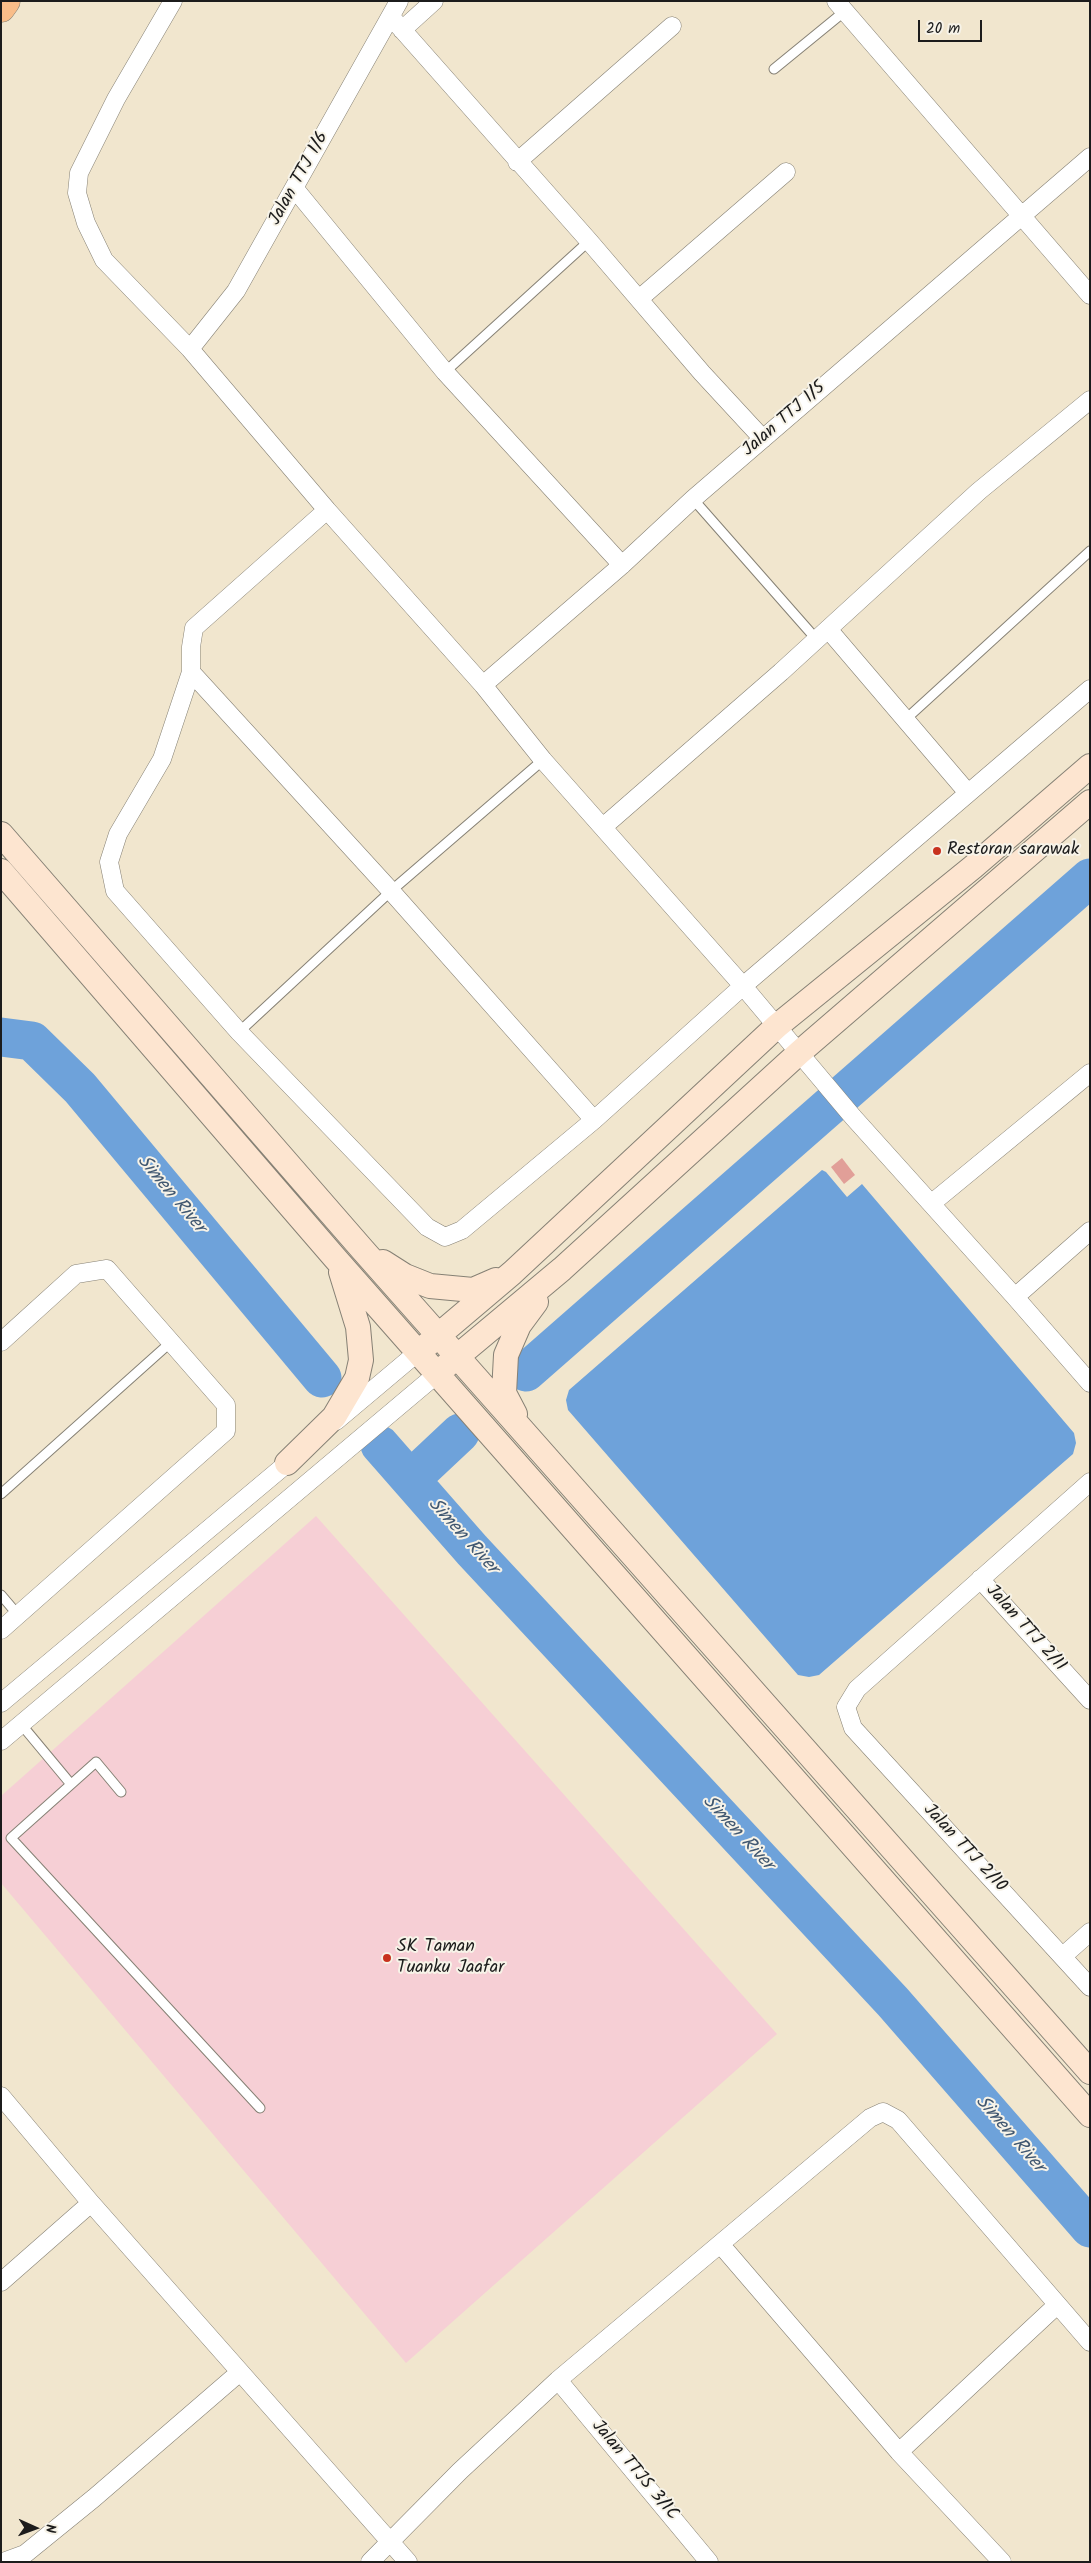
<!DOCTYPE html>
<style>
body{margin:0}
#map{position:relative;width:1091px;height:2563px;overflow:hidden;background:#f1e6ce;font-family:Kalam,sans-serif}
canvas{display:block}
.frame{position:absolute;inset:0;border:2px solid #1c1c1c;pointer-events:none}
.north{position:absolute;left:10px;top:2503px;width:50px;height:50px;-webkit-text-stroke:4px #f7f3e8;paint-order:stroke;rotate:92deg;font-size:14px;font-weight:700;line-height:20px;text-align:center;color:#1c1c1c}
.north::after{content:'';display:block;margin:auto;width:18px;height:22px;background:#1c1c1c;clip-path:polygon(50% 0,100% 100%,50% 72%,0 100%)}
.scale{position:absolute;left:918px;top:20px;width:64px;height:22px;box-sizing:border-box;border:2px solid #1c1c1c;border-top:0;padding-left:6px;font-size:15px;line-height:18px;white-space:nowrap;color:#1c1c1c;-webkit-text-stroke:4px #f7f3e8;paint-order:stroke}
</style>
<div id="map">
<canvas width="1091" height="2563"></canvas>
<div class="frame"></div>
<div class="north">N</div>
<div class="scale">20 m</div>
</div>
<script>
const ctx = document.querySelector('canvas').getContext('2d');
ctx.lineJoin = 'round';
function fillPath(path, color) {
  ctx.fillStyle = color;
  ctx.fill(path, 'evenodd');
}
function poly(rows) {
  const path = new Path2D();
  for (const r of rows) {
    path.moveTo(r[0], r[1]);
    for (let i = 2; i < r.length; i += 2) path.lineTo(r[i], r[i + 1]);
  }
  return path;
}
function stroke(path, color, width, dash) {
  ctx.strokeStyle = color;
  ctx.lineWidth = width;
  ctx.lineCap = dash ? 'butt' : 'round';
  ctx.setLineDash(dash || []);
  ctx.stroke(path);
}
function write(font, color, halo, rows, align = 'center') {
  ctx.font = font + ' Kalam,sans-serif';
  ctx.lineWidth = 4;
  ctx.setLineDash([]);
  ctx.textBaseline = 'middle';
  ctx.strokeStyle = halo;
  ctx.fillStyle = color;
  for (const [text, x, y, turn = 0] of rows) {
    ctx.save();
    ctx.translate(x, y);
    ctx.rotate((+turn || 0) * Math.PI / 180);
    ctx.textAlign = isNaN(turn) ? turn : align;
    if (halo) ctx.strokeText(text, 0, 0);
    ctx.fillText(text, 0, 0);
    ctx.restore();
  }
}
const built = poly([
 [316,1516,777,2034,406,2363,1,1883,1,1796]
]);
const water = poly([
 [822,1170,826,1172,847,1197,862,1184,1074,1433,1076,1443,1073,1454,819,1675,809,1677,798,1675,568,1410,566,1400,569,1390]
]);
const river = poly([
 [1,1037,32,1041,80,1088,322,1378],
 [526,1372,1090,878],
 [380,1445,472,1550,893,2002,1090,2228],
 [411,1479,460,1433]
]);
const building = poly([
 [842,1158,855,1175,844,1184,831,1167]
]);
const lane = poly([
 [774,69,845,11],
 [445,372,589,241],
 [693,499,817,640],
 [906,719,1090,551],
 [239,1032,391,891,543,760],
 [1,1494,171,1342],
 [1,1595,18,1615],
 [21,1724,70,1783],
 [121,1792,96,1762,11,1838,260,2108]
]);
const street = poly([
 [173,1,116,99,79,173,77,193,86,223,104,260,190,349,327,510,483,685,543,760,743,986,853,1117,1015,1297,1090,1383],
 [836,1,1090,295],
 [391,17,589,241,702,373,763,439],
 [402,30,434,1],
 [517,162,672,26],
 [295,189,445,372,622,565],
 [639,299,786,172],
 [190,349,236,291,399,1],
 [327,510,194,628,191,647,191,672,162,759,118,834,109,862,115,891,239,1032,427,1227,445,1237,462,1230,594,1120,743,986,1090,689],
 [828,629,968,793],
 [191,672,391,891,594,1120],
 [483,685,622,565,693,499,1090,157],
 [603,827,781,672,979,491,1090,400],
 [932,1203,1090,1073],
 [1015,1297,1090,1231],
 [1,1342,76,1274,107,1269,226,1405,226,1431,1,1630],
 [336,1421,418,1352],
 [1090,1482,857,1689,846,1707,853,1728,1090,1987],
 [980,1579,1090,1700],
 [1,1703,296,1456],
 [1,1741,437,1374],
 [1063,1956,1090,1932],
 [1,2096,91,2203,408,2562],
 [721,2245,899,2452,1002,2562],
 [1,2282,91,2203],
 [558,2380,709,2562],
 [899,2452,1057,2305],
 [3,2562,25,2554,94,2498,240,2372],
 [370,2562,460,2471,558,2380,870,2118,883,2112,898,2120,1090,2342]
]);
const secondary = poly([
 [1,834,362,1249,1090,2072],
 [1,871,335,1258,1090,2115],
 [383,1262,405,1276,430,1286,473,1290,496,1280],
 [427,1345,512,1273,777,1026,973,867,1090,766],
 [446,1366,562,1269,800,1052,1090,802],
 [515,1414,504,1393,506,1355,519,1325,536,1302],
 [287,1463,334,1417,357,1378,361,1360,358,1327,341,1272]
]);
const highway = poly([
 [1,8,6,1]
]);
const markers = [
 [937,851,5,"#c8321e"],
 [387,1958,5,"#c8321e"]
];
const streetNames = [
 ["Jalan TTJ 1/6",300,179,-61],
 ["Jalan TTJ 1/5",785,420,-41],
 ["Jalan TTJ 2/11",1025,1629,48],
 ["Jalan TTJ 2/10",964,1849,47],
 ["Jalan TTJS 3/1C",634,2471,50]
];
const poiNames = [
 ["Restoran sarawak",947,851],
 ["SK Taman",397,1948],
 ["Tuanku Jaafar",397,1969]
];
const waterNames = [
 ["Simen River",170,1195,50],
 ["Simen River",462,1537,48],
 ["Simen River",737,1834,47],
 ["Simen River",1009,2135,49]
];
fillPath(built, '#f6cfd5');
fillPath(water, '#6ea2da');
stroke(river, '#6ea2da', 39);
fillPath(building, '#e19f98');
stroke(lane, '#868175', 11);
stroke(street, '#868175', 19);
stroke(secondary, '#868175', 26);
stroke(highway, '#868175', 29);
stroke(lane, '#fff', 9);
stroke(street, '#fff', 18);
stroke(secondary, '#fde5d0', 24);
stroke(highway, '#f9bd89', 28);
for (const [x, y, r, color] of markers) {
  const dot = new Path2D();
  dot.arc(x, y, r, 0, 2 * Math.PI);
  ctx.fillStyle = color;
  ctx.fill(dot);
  stroke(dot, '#f7f3e8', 2);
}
write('18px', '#1c1c1c', '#f7f3e8', streetNames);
write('18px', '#1c1c1c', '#f7f3e8', poiNames, 'left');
write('italic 19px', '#415871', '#f7f3e8', waterNames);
</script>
